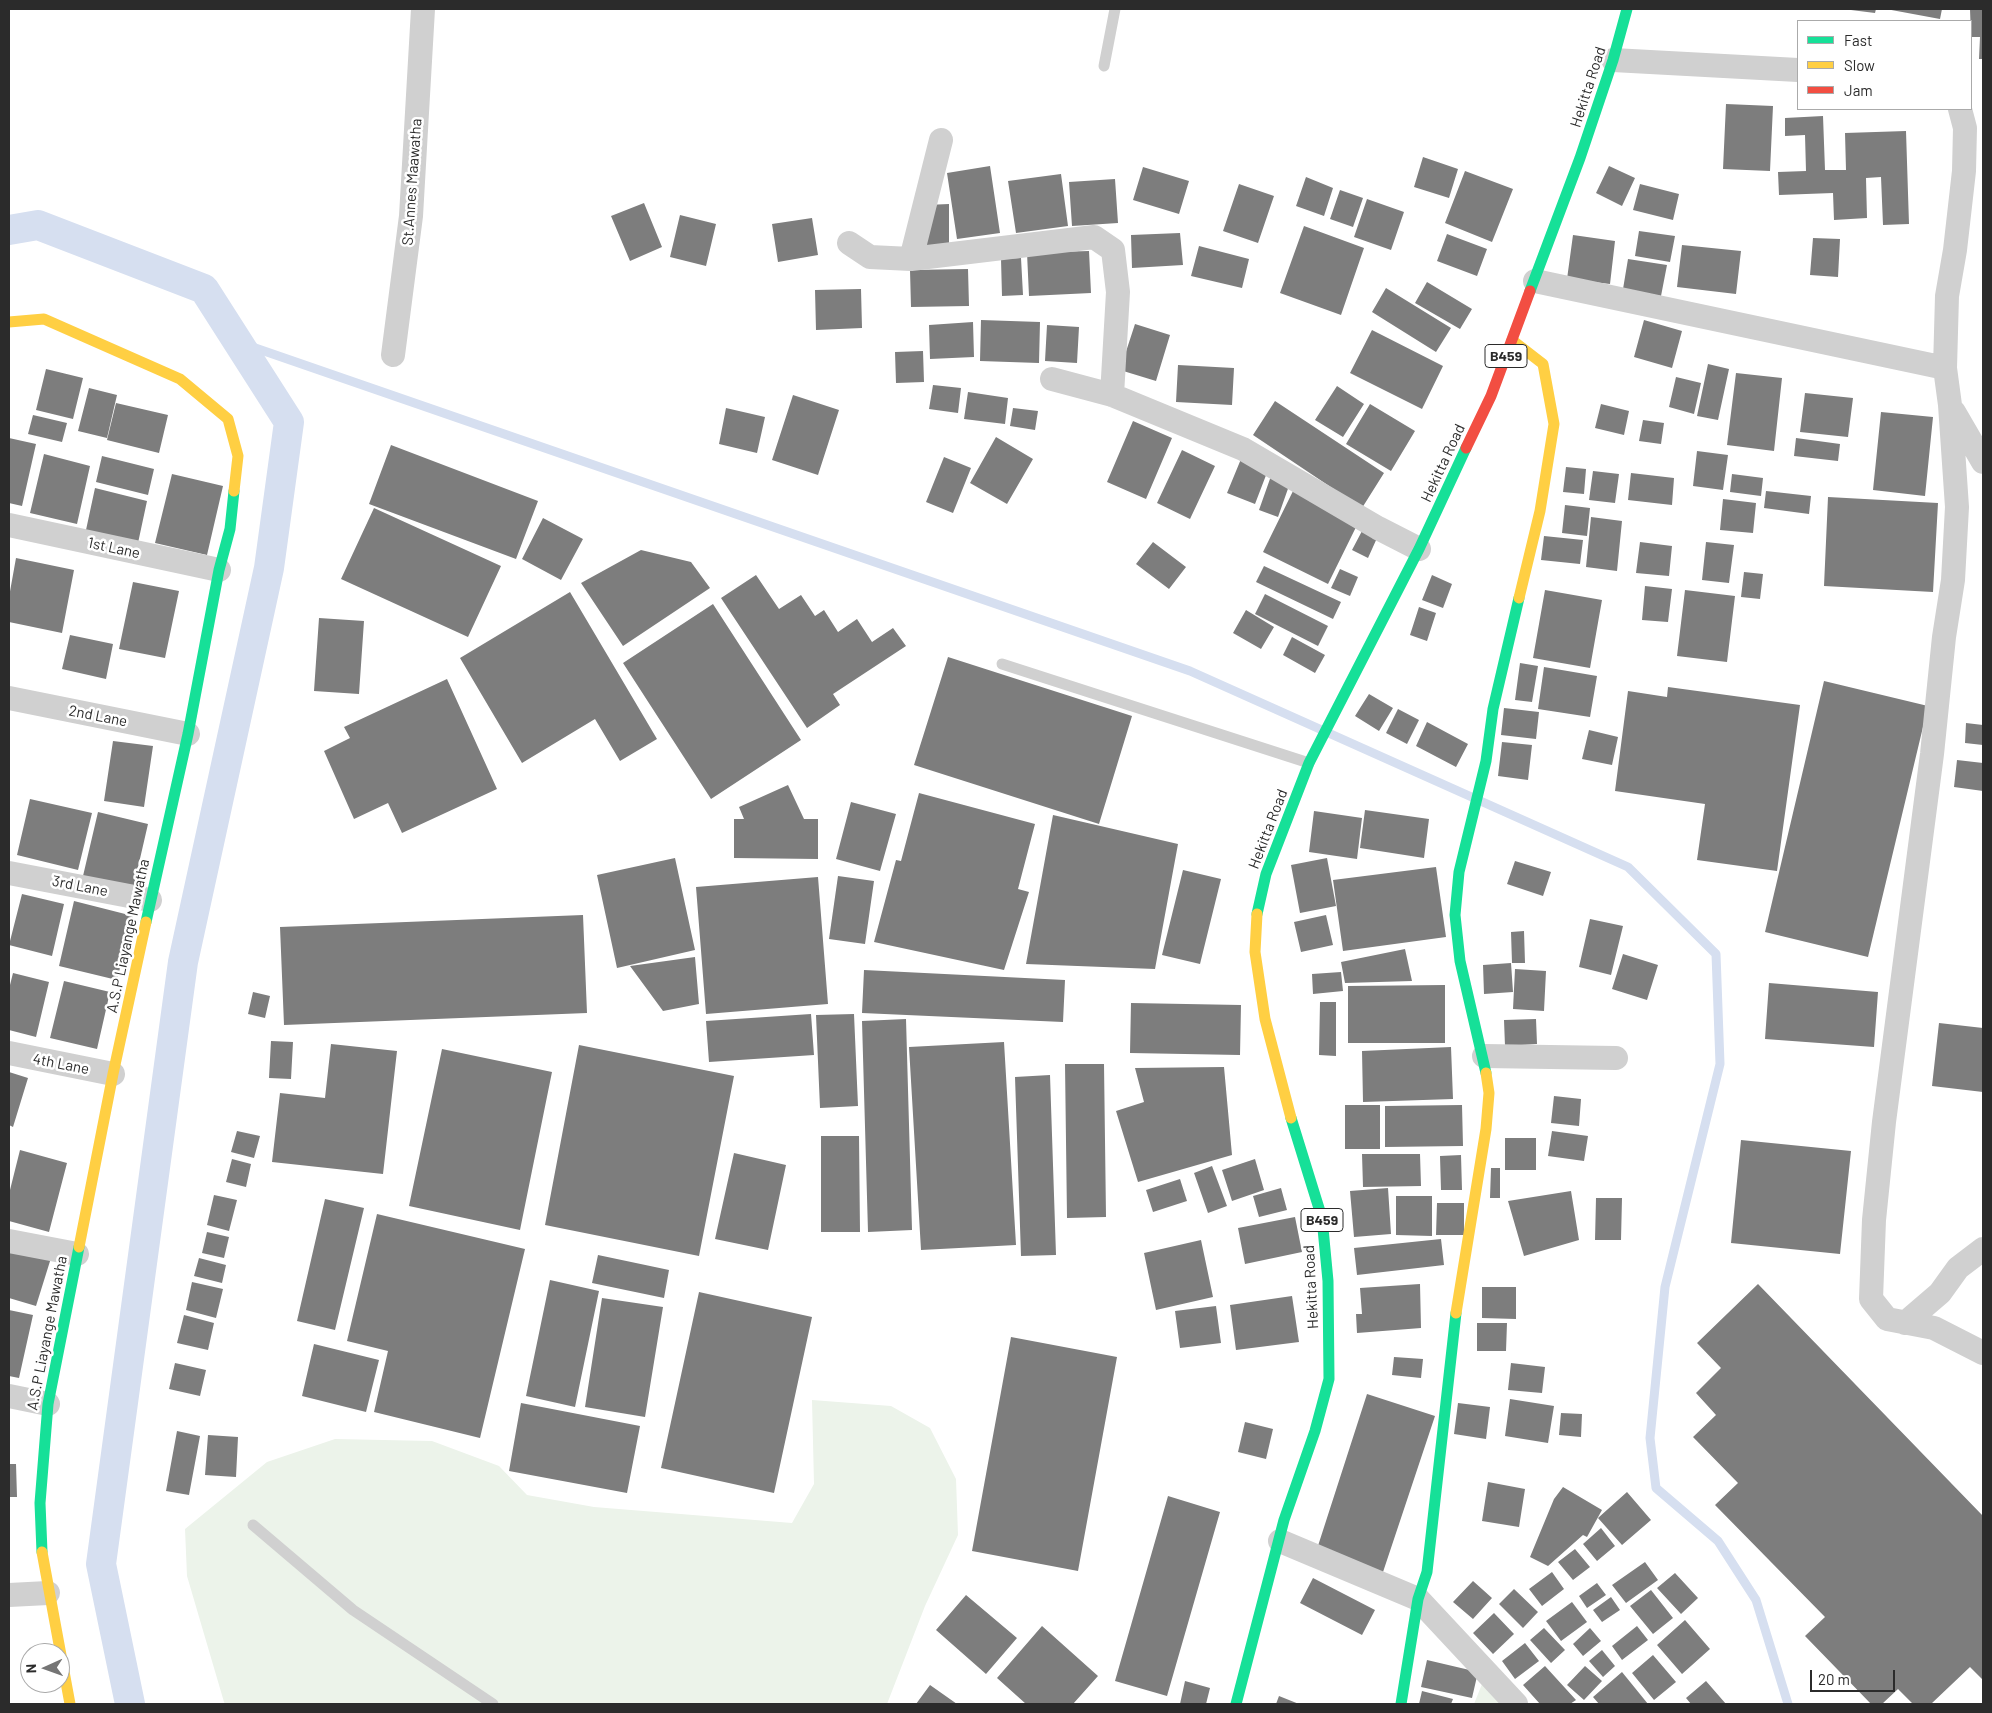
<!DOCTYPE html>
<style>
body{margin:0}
#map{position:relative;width:1992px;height:1713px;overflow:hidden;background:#fff;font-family:Barlow,sans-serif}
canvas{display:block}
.frame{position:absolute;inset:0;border:10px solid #2b2b2b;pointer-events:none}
.legend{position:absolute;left:1797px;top:20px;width:175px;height:90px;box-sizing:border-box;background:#fff;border:1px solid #aaa;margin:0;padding:6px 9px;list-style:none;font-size:15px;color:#2b2b2b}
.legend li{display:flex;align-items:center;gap:10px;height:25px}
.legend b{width:25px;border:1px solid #aaa}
.north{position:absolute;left:20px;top:1643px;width:50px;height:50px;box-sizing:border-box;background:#fff;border:1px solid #aaa;border-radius:50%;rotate:268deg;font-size:14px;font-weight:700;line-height:20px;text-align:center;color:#2b2b2b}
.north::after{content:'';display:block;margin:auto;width:18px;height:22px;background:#757575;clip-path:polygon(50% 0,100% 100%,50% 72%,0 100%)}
.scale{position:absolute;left:1810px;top:1670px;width:85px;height:22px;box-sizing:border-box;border:2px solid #2b2b2b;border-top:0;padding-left:6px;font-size:15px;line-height:18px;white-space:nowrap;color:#2b2b2b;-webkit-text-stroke:4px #fff;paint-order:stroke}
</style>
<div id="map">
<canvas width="1992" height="1713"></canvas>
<div class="frame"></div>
<ul class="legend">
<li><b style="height:6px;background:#16e098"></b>Fast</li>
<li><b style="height:6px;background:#ffcf43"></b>Slow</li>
<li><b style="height:6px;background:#f24e42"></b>Jam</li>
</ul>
<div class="north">N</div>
<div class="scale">20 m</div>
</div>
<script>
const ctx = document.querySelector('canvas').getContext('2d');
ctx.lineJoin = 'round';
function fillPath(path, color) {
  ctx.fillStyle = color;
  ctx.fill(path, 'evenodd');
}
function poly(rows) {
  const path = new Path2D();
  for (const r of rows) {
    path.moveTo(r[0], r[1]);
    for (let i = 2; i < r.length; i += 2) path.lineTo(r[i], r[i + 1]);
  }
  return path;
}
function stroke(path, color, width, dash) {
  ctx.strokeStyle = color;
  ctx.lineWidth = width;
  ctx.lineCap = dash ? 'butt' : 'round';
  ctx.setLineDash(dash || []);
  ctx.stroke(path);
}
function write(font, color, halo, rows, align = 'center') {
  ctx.font = font + ' Barlow,sans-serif';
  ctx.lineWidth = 5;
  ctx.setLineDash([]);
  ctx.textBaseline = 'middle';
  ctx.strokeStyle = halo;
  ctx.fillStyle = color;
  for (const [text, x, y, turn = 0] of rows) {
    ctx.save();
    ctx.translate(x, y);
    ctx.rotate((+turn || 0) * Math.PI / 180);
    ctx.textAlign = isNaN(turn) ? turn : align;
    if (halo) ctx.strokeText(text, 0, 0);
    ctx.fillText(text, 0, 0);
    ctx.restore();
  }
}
const green = poly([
 [812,1400,891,1406,930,1428,956,1479,958,1535,925,1606,887,1704,225,1704,224,1702,187,1576,185,1529,267,1462,335,1439,432,1441,499,1466,527,1495,594,1507,792,1523,814,1484],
 [1482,1684,1504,1704,1474,1704]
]);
const stream = poly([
 [238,342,1190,671,1628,867,1716,954,1720,1064,1665,1287,1650,1438,1656,1488,1718,1541,1756,1600,1788,1704]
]);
const canal = poly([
 [9,230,38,225,204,289,289,422,269,568,183,962,101,1564,130,1704]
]);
const building = poly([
 [1843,9,1876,9,1875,13],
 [1886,9,1942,9,1940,19],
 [1970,9,1983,9,1983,59,1979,59,1980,37,1971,37],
 [1726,104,1773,106,1770,171,1723,169],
 [1823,116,1825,170,1846,170,1845,133,1906,131,1909,224,1883,225,1881,177,1866,178,1867,218,1834,220,1833,193,1779,195,1778,172,1806,171,1805,135,1785,136,1785,118],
 [1423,157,1458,169,1449,198,1414,187],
 [990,166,1000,233,957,239,947,173],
 [1609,166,1635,178,1622,206,1596,193],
 [1143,167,1189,181,1179,214,1133,200],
 [1465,171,1513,189,1492,242,1445,223],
 [1061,174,1068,226,1016,233,1008,181],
 [1306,177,1333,188,1324,216,1296,206],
 [1115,179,1118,223,1072,226,1069,182],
 [1239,184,1274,196,1258,243,1223,231],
 [1640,184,1679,194,1673,220,1633,210],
 [1340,190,1363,198,1353,227,1330,219],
 [1367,199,1404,212,1391,250,1354,237],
 [644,203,662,247,630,261,611,216],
 [949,204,949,248,927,248,926,205],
 [680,215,716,224,706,266,670,257],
 [812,218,818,255,778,262,772,224],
 [1304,226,1364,248,1341,315,1280,293],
 [1639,231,1675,236,1670,262,1635,256],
 [1180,233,1183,265,1132,268,1131,235],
 [1447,234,1487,249,1477,276,1437,261],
 [1573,235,1615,241,1610,284,1567,279],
 [1813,238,1840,239,1838,277,1810,275],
 [1682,245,1741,251,1736,294,1677,287],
 [1199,246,1249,259,1242,288,1191,276],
 [1089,251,1091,293,1029,296,1027,253],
 [1021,258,1023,295,1002,296,1001,259],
 [1628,259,1667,265,1661,296,1623,289],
 [968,269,969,306,911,307,910,270],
 [1427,282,1472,309,1460,329,1415,303],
 [1386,288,1451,328,1436,352,1372,312],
 [861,289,862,328,816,330,815,290],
 [981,320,1040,322,1039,363,980,361],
 [1644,320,1682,331,1672,368,1634,357],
 [973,322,974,357,930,359,929,325],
 [1135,324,1170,335,1156,381,1120,370],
 [1047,325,1079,327,1077,363,1045,361],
 [1372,330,1443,366,1422,409,1350,373],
 [923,351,924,382,896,383,895,352],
 [1708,364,1729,369,1718,420,1697,416],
 [1178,365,1234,368,1232,405,1176,402],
 [46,369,83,378,73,419,36,410],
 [1736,373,1782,378,1774,451,1727,445],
 [1676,377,1701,383,1694,414,1669,407],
 [933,385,961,388,958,413,929,409],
 [1337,386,1364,404,1343,437,1315,420],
 [89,388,117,395,107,438,78,431],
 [968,392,1008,398,1005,424,964,419],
 [1805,393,1853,398,1848,437,1800,432],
 [793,395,839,410,818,475,772,460],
 [1275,401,1384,473,1362,508,1253,435],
 [116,403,168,415,159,453,107,440],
 [1370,404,1415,431,1391,471,1346,444],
 [1601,404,1629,411,1624,435,1595,428],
 [726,408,765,417,757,453,719,444],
 [1013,408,1038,411,1035,430,1010,426],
 [1881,412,1933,417,1925,496,1873,490],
 [33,415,67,423,62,442,28,434],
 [1643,420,1664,423,1661,444,1639,441],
 [1133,421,1172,438,1146,499,1107,482],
 [996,437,1033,459,1007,504,970,483],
 [9,438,36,444,22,506,9,503],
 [1796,438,1840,444,1838,461,1794,456],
 [391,445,538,501,516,559,369,504],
 [1182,450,1215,466,1190,519,1157,503],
 [1697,451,1728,455,1723,490,1693,486],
 [44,454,90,466,77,524,30,513],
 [102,456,154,469,148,495,96,482],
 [944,457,971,468,953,513,926,502],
 [1241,459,1268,470,1255,504,1227,493],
 [1566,467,1586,469,1584,494,1563,492],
 [1593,471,1619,474,1615,503,1589,500],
 [1631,473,1674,478,1672,505,1628,500],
 [172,474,223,486,207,555,155,543],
 [1732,474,1763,478,1761,496,1730,492],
 [1271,476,1290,483,1278,517,1259,510],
 [95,488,147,501,138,543,86,530],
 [1294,489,1359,521,1328,584,1263,552],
 [1766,491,1811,496,1809,514,1764,508],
 [1828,497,1938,503,1933,592,1824,586],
 [1723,499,1756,503,1753,533,1720,530],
 [1565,505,1590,508,1587,536,1562,533],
 [374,508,501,566,468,637,341,579],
 [1591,517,1622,521,1617,571,1586,567],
 [543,518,583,539,561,580,522,559],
 [1362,531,1377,538,1368,558,1352,550],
 [1544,536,1583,540,1580,564,1541,560],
 [1153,542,1186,567,1169,589,1136,564],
 [1640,542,1672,546,1669,576,1636,573],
 [1706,542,1734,545,1729,583,1702,580],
 [641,550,691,562,710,588,623,646,581,583],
 [16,558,74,570,62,633,9,622,9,597],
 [1264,566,1341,602,1333,619,1256,582],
 [1340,569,1358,577,1350,596,1331,588],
 [1744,572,1763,574,1760,599,1741,597],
 [756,575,779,609,801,595,815,616,824,610,838,632,857,619,872,642,893,628,906,646,833,694,840,705,807,728,721,598],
 [1432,575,1452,584,1443,608,1422,600],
 [133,582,179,591,165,658,119,649],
 [1645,586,1672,589,1668,622,1642,620],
 [1545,590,1602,600,1590,668,1533,658],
 [1685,590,1735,596,1727,662,1677,656],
 [570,592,657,739,620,761,595,719,522,763,460,658],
 [1265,594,1328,626,1318,646,1255,614],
 [713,604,801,740,711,799,623,663],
 [1419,607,1436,613,1427,641,1410,635],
 [1246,610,1274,627,1261,649,1233,633],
 [319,618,364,621,359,694,314,691],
 [70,635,113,644,106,679,62,669],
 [1292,637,1325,655,1315,673,1283,655],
 [948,657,1132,716,1099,824,914,765],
 [1520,663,1538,666,1532,702,1515,700],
 [1544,667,1597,676,1590,717,1538,709],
 [447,679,497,789,402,833,388,803,354,819,324,751,350,738,344,727],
 [1824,681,1928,706,1868,957,1765,932],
 [1668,687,1800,705,1777,871,1697,860,1705,804,1615,791,1628,691,1667,697],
 [1369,694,1393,708,1379,731,1355,716],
 [1504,708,1539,712,1536,739,1501,735],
 [1398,709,1419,720,1407,744,1386,733],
 [1427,722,1468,744,1456,767,1416,746],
 [1966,723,1983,725,1983,745,1965,743],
 [1589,730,1618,737,1612,765,1582,759],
 [113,741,153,746,144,807,104,801],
 [1502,742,1532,745,1528,780,1498,776],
 [1957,760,1983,763,1983,791,1954,787],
 [788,785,804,819,818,819,818,859,734,858,734,819,744,819,739,807],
 [919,793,1035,824,1018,889,1029,892,1004,970,874,942,896,860,901,861],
 [30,799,92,813,78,870,17,855],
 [851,802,896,814,880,871,836,859],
 [1365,810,1429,819,1424,858,1360,848],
 [1314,811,1362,818,1357,859,1309,852],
 [98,812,148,824,133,889,83,876],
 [1053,815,1178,844,1155,969,1026,964],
 [675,858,695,950,617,968,597,875],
 [1327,858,1336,906,1300,913,1291,865],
 [1515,861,1551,872,1543,896,1507,884],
 [1436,867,1446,937,1343,951,1333,880],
 [1183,870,1221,879,1200,964,1162,955],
 [838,876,874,881,865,944,829,939],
 [818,877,828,1004,706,1014,696,887],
 [22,894,64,904,52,956,9,945],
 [74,901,133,916,117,980,59,966],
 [583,915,587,1013,284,1025,280,927],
 [1326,915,1333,945,1301,952,1294,922],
 [1590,919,1623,926,1611,975,1579,967],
 [1524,931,1525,963,1512,963,1511,932],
 [1405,949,1412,981,1345,983,1341,962],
 [1623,954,1658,965,1647,1000,1612,989],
 [695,957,699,1004,663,1011,630,966],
 [1511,963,1513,992,1484,994,1483,965],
 [1515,969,1546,971,1544,1011,1513,1009],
 [864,970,1065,980,1063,1022,862,1013],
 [1341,972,1343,991,1313,994,1312,974],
 [13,973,49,982,36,1037,9,1030,9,989],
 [64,981,110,992,97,1049,50,1038],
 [1769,983,1878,992,1874,1047,1765,1039],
 [1445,985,1445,1043,1348,1043,1348,986],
 [253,992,270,996,265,1018,248,1014],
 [1320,1002,1336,1002,1336,1056,1319,1055],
 [1131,1003,1241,1005,1240,1055,1130,1053],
 [811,1014,814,1055,709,1062,706,1021],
 [854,1014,858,1106,820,1108,816,1015],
 [906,1019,912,1230,868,1232,862,1021],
 [1536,1019,1537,1044,1505,1046,1504,1020],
 [1939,1023,1983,1028,1983,1092,1932,1086],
 [271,1041,293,1042,291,1079,269,1078],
 [1004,1042,1016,1245,921,1250,909,1047],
 [331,1044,397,1051,383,1174,272,1162,280,1093,325,1098],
 [579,1045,734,1076,699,1256,545,1225],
 [1451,1047,1453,1099,1363,1102,1362,1051],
 [442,1049,552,1072,520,1230,409,1206],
 [1065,1064,1104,1064,1106,1217,1067,1218],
 [1224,1067,1232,1155,1138,1182,1116,1111,1144,1102,1135,1068],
 [9,1072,28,1078,13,1127,9,1125],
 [1050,1075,1056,1255,1021,1256,1015,1077],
 [1554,1096,1581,1099,1579,1126,1551,1123],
 [1345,1105,1380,1105,1380,1149,1345,1149],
 [1462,1105,1463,1146,1385,1147,1385,1106],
 [237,1131,260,1136,254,1158,231,1152],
 [1552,1131,1588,1136,1584,1161,1548,1156],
 [821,1136,859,1136,860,1232,821,1232],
 [1505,1138,1536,1138,1536,1170,1505,1170],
 [1741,1140,1851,1151,1840,1254,1731,1243],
 [20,1150,67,1163,49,1232,9,1221,9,1194],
 [734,1153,786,1165,768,1250,715,1239],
 [1362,1154,1420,1154,1421,1186,1363,1187],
 [1461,1155,1462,1190,1441,1190,1440,1156],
 [232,1159,251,1164,246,1187,226,1182],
 [1255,1159,1264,1190,1232,1201,1222,1170],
 [1212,1166,1227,1206,1208,1213,1194,1173],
 [1491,1168,1500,1168,1500,1198,1490,1198],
 [1180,1179,1187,1201,1153,1212,1146,1190],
 [1281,1188,1287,1210,1259,1217,1253,1196],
 [1388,1188,1391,1234,1354,1237,1350,1191],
 [1571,1191,1579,1240,1524,1256,1508,1201],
 [214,1195,237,1200,229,1231,207,1225],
 [1396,1196,1432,1196,1432,1236,1396,1235],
 [1596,1198,1622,1198,1621,1240,1595,1240],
 [325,1199,364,1208,335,1330,297,1321],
 [1437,1203,1464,1203,1464,1235,1436,1235],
 [377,1214,525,1249,480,1438,374,1412,388,1351,347,1341],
 [1295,1217,1302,1252,1245,1264,1238,1228],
 [207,1232,229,1237,224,1258,202,1253],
 [1441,1239,1444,1265,1357,1275,1354,1248],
 [1201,1240,1213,1297,1156,1310,1144,1253],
 [9,1245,51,1258,36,1306,9,1298],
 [598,1255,669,1270,664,1298,592,1283],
 [199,1258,226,1265,222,1283,194,1276],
 [550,1280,599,1291,575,1407,526,1396],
 [192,1282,223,1289,216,1318,186,1310],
 [1420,1284,1421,1328,1357,1333,1356,1314,1362,1314,1360,1288],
 [1758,1284,1983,1516,1983,1680,1970,1667,1931,1704,1913,1704,1898,1689,1882,1704,1871,1704,1805,1636,1825,1617,1715,1505,1738,1483,1693,1437,1716,1415,1696,1393,1721,1368,1697,1343],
 [1482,1287,1516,1287,1516,1319,1482,1318],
 [699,1292,812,1317,774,1493,661,1468],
 [1292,1296,1299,1342,1236,1350,1230,1305],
 [602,1298,663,1307,645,1417,585,1407],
 [1216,1306,1221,1343,1180,1348,1175,1311],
 [9,1310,33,1315,19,1378,9,1376],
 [184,1315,214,1323,208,1350,177,1343],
 [1477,1323,1507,1323,1506,1351,1477,1351],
 [1011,1337,1117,1357,1078,1571,972,1551],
 [314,1344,379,1360,366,1412,302,1396],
 [1394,1357,1423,1359,1421,1378,1392,1375],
 [175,1363,206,1370,200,1396,169,1389],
 [1511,1363,1545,1367,1542,1393,1508,1390],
 [1367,1394,1435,1416,1382,1575,1316,1552],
 [1510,1399,1554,1406,1548,1443,1505,1436],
 [521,1403,640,1426,627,1493,509,1471],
 [1458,1403,1490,1407,1486,1439,1454,1434],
 [1561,1413,1582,1414,1581,1437,1559,1435],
 [1245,1422,1273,1429,1266,1459,1238,1452],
 [177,1431,200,1436,189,1495,166,1491],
 [208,1435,238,1437,236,1477,205,1475],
 [9,1464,16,1464,17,1497,9,1497],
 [1488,1482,1525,1489,1519,1527,1482,1521],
 [1563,1487,1602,1510,1587,1537,1583,1535,1548,1566,1530,1557,1554,1499],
 [1627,1492,1651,1520,1622,1545,1598,1518],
 [1168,1496,1220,1512,1167,1696,1115,1681],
 [1601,1528,1615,1546,1597,1561,1583,1544],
 [1575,1549,1590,1567,1573,1580,1558,1562],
 [1645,1562,1658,1580,1626,1603,1612,1585],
 [1552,1572,1564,1589,1542,1606,1529,1589],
 [1675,1573,1698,1598,1681,1614,1657,1588],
 [1313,1578,1375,1610,1362,1635,1300,1603],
 [1473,1581,1492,1598,1473,1619,1453,1602],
 [1597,1583,1606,1595,1587,1608,1579,1596],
 [1514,1589,1538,1612,1523,1628,1499,1604],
 [1651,1590,1673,1618,1653,1634,1630,1606],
 [966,1595,1017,1638,986,1674,936,1630],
 [1611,1597,1620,1610,1602,1622,1593,1610],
 [1572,1602,1587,1622,1561,1641,1546,1621],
 [1494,1613,1514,1634,1493,1654,1473,1633],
 [1685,1620,1710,1649,1682,1674,1657,1645],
 [1042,1626,1098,1676,1073,1704,1026,1704,997,1678],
 [1637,1626,1648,1640,1622,1660,1612,1646],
 [1544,1628,1565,1650,1551,1663,1530,1640],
 [1590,1628,1601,1641,1583,1656,1573,1644],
 [1525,1643,1539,1661,1515,1679,1502,1661],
 [1602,1650,1615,1666,1603,1677,1589,1661],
 [1653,1655,1676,1682,1654,1700,1632,1673],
 [1427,1660,1478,1672,1472,1698,1421,1687],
 [1545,1666,1576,1700,1570,1704,1540,1704,1523,1685],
 [1585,1666,1602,1681,1584,1700,1567,1685],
 [1622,1672,1648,1704,1599,1704,1593,1697],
 [1185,1681,1210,1688,1206,1704,1180,1704],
 [1706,1681,1726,1704,1691,1704,1686,1698],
 [930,1685,957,1704,916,1704],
 [1422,1691,1453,1699,1451,1704,1419,1704],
 [1279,1696,1299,1704,1276,1704]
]);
const lane = poly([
 [1104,66,1115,9],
 [1002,664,1309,763],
 [253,1525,353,1610,493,1704]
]);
const street = poly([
 [1613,60,1798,70],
 [1960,109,1965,128,1964,171,1955,250,1947,296,1945,368,1950,405,1957,507,1953,580,1944,637,1932,754,1884,1122,1874,1220,1871,1299,1887,1319,1934,1328,1983,1353],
 [849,243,870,257,911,259,1094,237,1113,250,1118,292,1112,395],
 [911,259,941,140],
 [1535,281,1945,368],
 [393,355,411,216,423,9],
 [1052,379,1112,395,1243,449,1378,528,1419,549],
 [1954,412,1983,462],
 [9,525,219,570],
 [9,698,188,734],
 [9,873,150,900],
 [9,1053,113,1074],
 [1484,1056,1616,1058],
 [9,1241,77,1254],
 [1905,1323,1940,1293,1958,1268,1983,1249],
 [9,1396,48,1404],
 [1280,1541,1418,1599,1516,1704],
 [9,1595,48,1593]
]);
const fast = poly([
 [1530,291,1580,158,1613,60,1627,9],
 [1257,914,1266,874,1309,763,1419,549,1466,448],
 [146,922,188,734,219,570,230,529,234,491],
 [1486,1073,1460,961,1455,915,1459,872,1486,761,1493,709,1519,598],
 [42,1552,40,1503,48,1404,79,1247],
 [1236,1704,1284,1520,1315,1431,1329,1379,1328,1281,1322,1218,1291,1118],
 [1401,1704,1418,1599,1427,1572,1456,1313]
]);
const slow = poly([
 [9,322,44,319,180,379,228,419,238,456,234,491],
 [1512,340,1543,364,1554,424,1540,511,1519,598],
 [1257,914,1255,952,1265,1019,1291,1118],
 [79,1247,113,1074,146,922],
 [1456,1313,1486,1129,1489,1093,1486,1073],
 [42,1552,70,1704]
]);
const jam = poly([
 [1466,448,1491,396,1530,291]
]);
const shields = [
 [1506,356,42],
 [1322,1220,42]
];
const shieldNames = [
 ["B459",1506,356],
 ["B459",1322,1220]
];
const streetNames = [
 ["Hekitta Road",1588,87,-72],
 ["St.Annes Maawatha",412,182,-86],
 ["Hekitta Road",1443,463,-65],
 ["1st Lane",114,548,12],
 ["2nd Lane",98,716,11],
 ["Hekitta Road",1268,829,-69],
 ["3rd Lane",80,886,11],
 ["A.S.P Liayange Mawatha",128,936,-78],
 ["4th Lane",61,1064,11],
 ["Hekitta Road",1311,1287,-93],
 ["A.S.P Liayange Mawatha",47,1333,-79]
];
fillPath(green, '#ecf3ea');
stroke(stream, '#d6dff0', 9);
stroke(canal, '#d6dff0', 30);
fillPath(building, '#7d7d7d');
stroke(lane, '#d0d0d0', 11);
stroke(street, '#d0d0d0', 24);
stroke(fast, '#16e098', 11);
stroke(slow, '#ffcf43', 11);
stroke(jam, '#f24e42', 11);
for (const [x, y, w] of shields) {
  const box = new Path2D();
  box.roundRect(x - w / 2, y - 11.5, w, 23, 4);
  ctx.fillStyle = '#fff';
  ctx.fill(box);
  stroke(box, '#2b2b2b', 1);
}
write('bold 14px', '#2b2b2b', null, shieldNames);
write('15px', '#2b2b2b', '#fff', streetNames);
</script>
